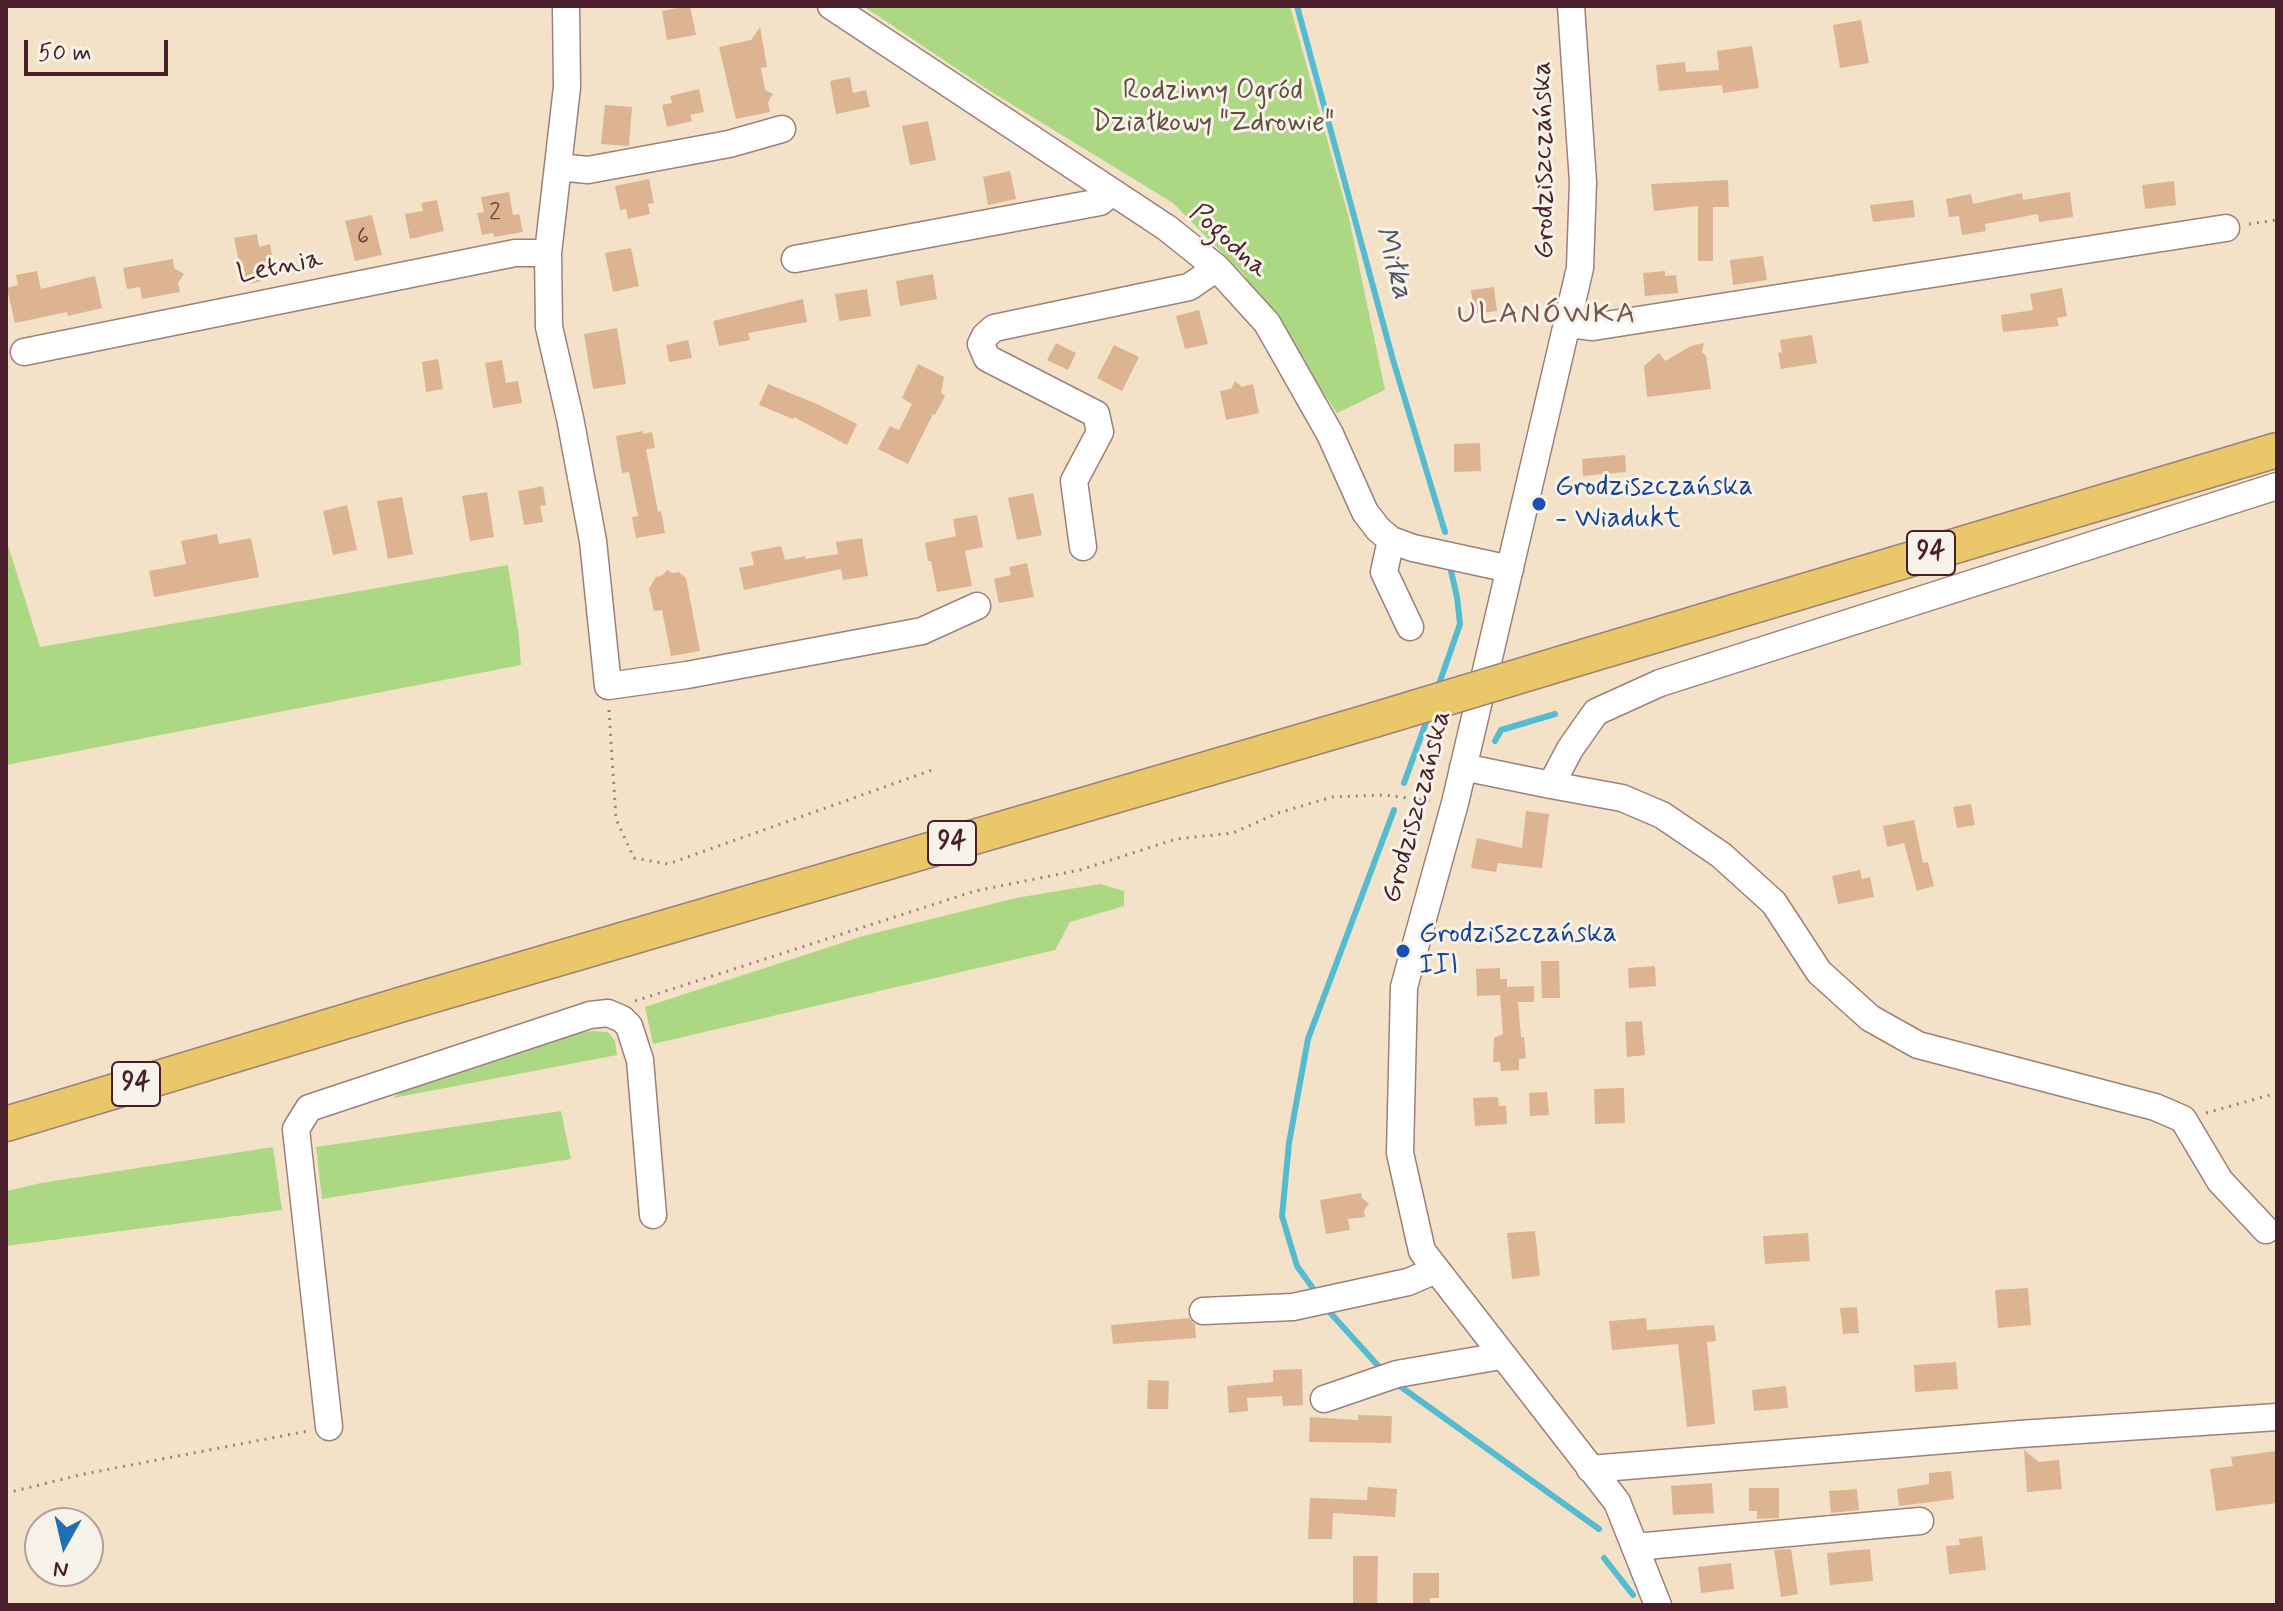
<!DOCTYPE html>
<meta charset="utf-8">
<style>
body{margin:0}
#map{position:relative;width:2283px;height:1611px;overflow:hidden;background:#f3e2c8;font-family:Mynerve,sans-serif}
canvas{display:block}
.frame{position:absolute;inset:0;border:8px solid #4a1f2b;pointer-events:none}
.north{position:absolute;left:24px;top:1507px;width:80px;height:80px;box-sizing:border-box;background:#f7f3e8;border:2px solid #b29e9c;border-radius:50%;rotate:188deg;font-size:22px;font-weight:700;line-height:32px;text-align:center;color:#4a1f2b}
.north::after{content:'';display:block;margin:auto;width:28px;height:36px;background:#1f6fb2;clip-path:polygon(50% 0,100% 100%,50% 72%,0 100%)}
.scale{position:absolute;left:24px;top:40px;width:144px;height:36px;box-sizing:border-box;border:4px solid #4a1f2b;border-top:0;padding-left:10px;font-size:24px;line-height:28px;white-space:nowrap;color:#4a1f2b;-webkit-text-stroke:6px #f7f3e8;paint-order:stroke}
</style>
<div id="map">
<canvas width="2283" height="1611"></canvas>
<div class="frame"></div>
<div class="north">N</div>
<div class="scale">50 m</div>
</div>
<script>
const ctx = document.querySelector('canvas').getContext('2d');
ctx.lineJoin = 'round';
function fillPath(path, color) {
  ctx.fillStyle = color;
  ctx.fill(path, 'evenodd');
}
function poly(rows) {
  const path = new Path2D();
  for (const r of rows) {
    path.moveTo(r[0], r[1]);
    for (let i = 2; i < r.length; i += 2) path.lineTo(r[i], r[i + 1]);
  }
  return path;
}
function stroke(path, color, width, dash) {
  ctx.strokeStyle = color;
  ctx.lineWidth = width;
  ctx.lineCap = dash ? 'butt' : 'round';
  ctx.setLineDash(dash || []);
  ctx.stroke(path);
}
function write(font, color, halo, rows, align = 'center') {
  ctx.font = font + ' Mynerve,sans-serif';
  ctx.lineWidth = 6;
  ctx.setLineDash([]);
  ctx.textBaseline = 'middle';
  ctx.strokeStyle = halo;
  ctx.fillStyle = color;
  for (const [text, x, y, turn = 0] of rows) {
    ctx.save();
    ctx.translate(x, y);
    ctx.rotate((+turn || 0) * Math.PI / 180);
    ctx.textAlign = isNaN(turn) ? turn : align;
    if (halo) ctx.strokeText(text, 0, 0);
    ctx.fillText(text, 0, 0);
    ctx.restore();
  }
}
const green = poly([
 [863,6,1290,6,1349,218,1385,390,1337,413,1244,275,1173,203,990,91],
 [6,539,40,647,508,565,519,637,521,665,6,765],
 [1100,884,1124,891,1124,906,1070,922,1055,950,653,1044,645,1007,863,936,1016,898],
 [593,1031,608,1032,615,1041,617,1055,393,1098,410,1085,564,1034],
 [561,1111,571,1159,322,1199,316,1147],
 [273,1147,282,1210,6,1246,6,1191,41,1183]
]);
const stream = poly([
 [1297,6,1393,360,1445,532],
 [1438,687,1460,624,1457,597,1451,571],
 [1495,741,1501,730,1555,714],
 [1404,783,1428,717],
 [1317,1294,1297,1266,1282,1216,1289,1143,1308,1039,1394,810],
 [1325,1307,1382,1370],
 [1397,1384,1599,1529],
 [1604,1558,1633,1595]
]);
const building = poly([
 [690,6,696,35,667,40,662,11],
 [1861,20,1869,63,1840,68,1833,25],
 [760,27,767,67,761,68,765,90,773,94,768,102,770,112,736,119,719,47,751,40],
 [1752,46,1759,88,1723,93,1722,85,1659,91,1656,65,1685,62,1686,72,1719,70,1717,51],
 [850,77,853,93,866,90,870,107,836,114,830,81],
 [699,89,704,112,690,115,692,121,667,127,662,105,672,103,670,96],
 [605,105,632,107,629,146,601,144],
 [928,121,936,160,910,165,902,126],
 [1010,171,1016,199,988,205,983,177],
 [649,179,654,203,648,204,650,214,628,219,626,209,620,210,615,186],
 [1728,180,1729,207,1713,207,1713,261,1698,261,1698,206,1654,211,1651,184],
 [2174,181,2176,205,2145,209,2142,185],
 [509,192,513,215,519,214,523,232,494,237,493,233,482,235,477,213,484,212,481,197],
 [2070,192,2073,217,2039,222,2038,214,1985,224,1986,231,1962,235,1959,216,1949,217,1946,199,1971,194,1973,204,2022,193,2023,200],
 [437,200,444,231,410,239,405,214,423,211,421,203],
 [1913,200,1915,217,1873,222,1870,205],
 [372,215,382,255,355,261,345,221],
 [257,234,259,247,270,244,274,265,259,269,262,281,244,285,234,238],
 [631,248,639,286,613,292,605,253],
 [1763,256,1767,280,1733,285,1730,260],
 [173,259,174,268,184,274,178,283,180,292,142,299,140,287,127,289,123,268],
 [37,271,41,289,95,276,102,308,68,316,67,312,15,323,7,288,18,285,16,275],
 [1665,271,1665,276,1676,275,1678,293,1645,296,1643,273],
 [933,274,937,299,900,306,896,281],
 [1494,287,1497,311,1474,314,1471,290],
 [2062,288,2067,316,2057,318,2059,326,2003,332,2001,315,2033,310,2030,294],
 [867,289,871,316,839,321,835,294],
 [803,299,807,322,748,333,750,340,719,346,713,321],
 [1199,310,1208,344,1185,349,1176,316],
 [617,328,626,384,593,389,584,334],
 [1812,335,1817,363,1781,369,1778,353,1782,352,1780,340],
 [688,340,692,358,669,362,666,345],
 [1056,343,1076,353,1068,370,1047,360],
 [1704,343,1702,352,1706,356,1711,389,1647,397,1644,366,1659,353,1665,361,1691,346],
 [1114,345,1139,357,1122,391,1097,378],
 [438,359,443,389,426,392,422,362],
 [502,360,506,383,518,381,522,403,493,408,485,363],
 [918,364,944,377,941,393,945,396,935,415,933,414,908,464,878,449,890,426,899,430,912,404,902,398],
 [1235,381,1242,387,1253,384,1259,413,1226,420,1220,391,1231,389],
 [768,384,817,404,857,424,847,445,794,417,793,419,759,405],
 [643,431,643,434,652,432,655,448,646,449,658,512,661,511,665,533,636,538,632,517,638,516,629,472,622,473,616,436],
 [1480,443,1481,471,1454,472,1454,444],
 [1625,455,1626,472,1583,476,1582,459],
 [543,486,546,505,540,506,543,522,524,525,518,491],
 [487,492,494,537,470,541,462,496],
 [1033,493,1042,535,1017,540,1008,498],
 [402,497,413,554,388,559,377,501],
 [347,505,357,550,333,555,323,511],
 [977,515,983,547,965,551,972,586,937,592,931,561,928,561,925,543,956,536,953,519],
 [217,534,219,544,251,538,259,577,154,597,149,571,186,564,181,541],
 [862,538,868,576,843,580,841,569,744,590,739,568,754,565,751,552,781,546,785,560,805,556,805,559,838,554,836,542],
 [1027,563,1034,597,999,603,994,579,1011,575,1009,567],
 [667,570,673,573,679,572,686,578,700,651,671,656,662,610,654,611,649,589,656,577,663,575],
 [1971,804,1975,825,1957,828,1953,807],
 [1526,811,1549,814,1542,868,1498,863,1496,872,1471,868,1477,838,1522,848],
 [1914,820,1923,863,1928,862,1934,886,1917,891,1904,843,1887,847,1883,826],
 [1860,870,1862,879,1870,877,1874,897,1838,904,1832,876],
 [1541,961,1559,961,1560,998,1542,998],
 [1655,966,1656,986,1629,988,1628,968],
 [1500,968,1500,979,1507,979,1507,987,1534,986,1534,1002,1518,1002,1521,1037,1524,1037,1526,1058,1519,1059,1519,1070,1501,1071,1500,1062,1493,1062,1494,1038,1503,1034,1500,995,1477,996,1476,969],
 [1642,1021,1645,1055,1627,1057,1625,1022],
 [1624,1088,1625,1123,1595,1124,1594,1089],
 [1547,1092,1549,1115,1530,1116,1529,1093],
 [1498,1097,1499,1106,1506,1106,1507,1124,1475,1126,1473,1098],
 [1361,1193,1362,1198,1369,1204,1364,1211,1365,1217,1348,1219,1350,1230,1326,1234,1320,1200],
 [1535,1231,1540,1276,1512,1279,1507,1233],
 [1808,1233,1810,1261,1765,1264,1763,1236],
 [2028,1288,2031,1325,1998,1328,1995,1290],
 [1857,1307,1859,1333,1843,1334,1840,1308],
 [1189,1318,1195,1325,1196,1338,1113,1344,1111,1325],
 [1646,1318,1647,1330,1714,1325,1716,1341,1707,1342,1715,1424,1687,1427,1678,1344,1612,1350,1609,1321],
 [1956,1362,1958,1389,1915,1392,1914,1365],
 [1302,1369,1303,1405,1283,1406,1282,1396,1247,1398,1248,1411,1229,1413,1227,1386,1273,1382,1273,1370],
 [1148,1380,1169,1381,1168,1409,1147,1409],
 [1786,1386,1788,1408,1754,1411,1752,1390],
 [1358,1415,1392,1416,1391,1443,1309,1442,1310,1417,1358,1420],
 [2024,1450,2039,1462,2059,1460,2062,1489,2027,1492],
 [2277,1451,2277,1503,2216,1511,2210,1469,2233,1466,2231,1457],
 [1951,1471,1954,1499,1899,1506,1897,1489,1929,1484,1929,1473],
 [1712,1483,1714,1513,1673,1515,1671,1486],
 [1368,1487,1397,1489,1395,1517,1333,1513,1332,1539,1308,1539,1310,1498,1367,1500],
 [1749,1488,1779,1488,1779,1518,1757,1519,1757,1511,1749,1511],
 [1857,1489,1859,1510,1831,1513,1829,1491],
 [1982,1536,1986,1570,1949,1574,1946,1546,1960,1545,1959,1539],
 [1791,1549,1798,1594,1781,1597,1774,1550],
 [1870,1549,1873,1581,1830,1585,1827,1553],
 [1353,1556,1378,1556,1377,1605,1353,1605],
 [1731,1563,1734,1589,1701,1593,1698,1567],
 [1413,1573,1439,1573,1439,1598,1430,1598,1430,1605,1413,1605]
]);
const path = poly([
 [2249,224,2277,220],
 [609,710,616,819,634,858,668,864,935,769],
 [635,1001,975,891,1080,870,1176,839,1233,833,1278,813,1332,797,1383,795,1432,801],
 [2206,1113,2277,1093],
 [6,1493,84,1474,308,1431]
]);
const minor = poly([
 [566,6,567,87,548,253,549,327,570,418,593,541,608,686,687,675,922,631,977,606],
 [831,6,1167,228,1217,268,1267,323,1330,434,1365,512,1378,529,1391,540,1413,548,1510,569],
 [1571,6,1583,182,1580,268,1455,803,1404,987,1400,1153,1422,1251,1617,1502,1658,1605],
 [558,167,588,170,729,144,782,129],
 [795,259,1100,202,1112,192],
 [1569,324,1593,327,2226,228],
 [24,352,515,253,548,253],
 [1391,540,1384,572,1410,627],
 [1083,547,1074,481,1100,432,1096,414,987,358,981,344,985,336,994,328,1189,287,1217,268],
 [1463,767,1551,785],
 [2266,1230,2220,1181,2183,1119,2155,1107,1918,1045,1870,1018,1819,972,1774,903,1721,855,1662,815,1622,798,1551,785,1570,749,1596,712,1660,683,2277,486],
 [1203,1311,1293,1307,1408,1282,1436,1270],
 [1324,1399,1397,1374,1501,1356],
 [329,1427,296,1129,309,1108,590,1015,608,1013,622,1019,629,1026,640,1060,653,1215],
 [1590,1469,2020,1434,2277,1417],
 [1635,1547,1920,1521]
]);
const major = poly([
 [1586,656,2277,450],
 [6,1124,403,1004,1374,720]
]);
const majorBridge = poly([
 [1374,720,1586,656]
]);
const markers = [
 [1539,504,8,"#1a4fb4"],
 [1403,951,8,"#1a4fb4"]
];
const numberNames = [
 ["2",495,214],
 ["6",363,238]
];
const shields = [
 [1931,553,48],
 [952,843,48],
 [136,1084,48]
];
const shieldNames = [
 ["94",1931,553],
 ["94",952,843],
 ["94",136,1084]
];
const parkNames = [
 ["Rodzinny Ogród",1213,92],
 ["Działkowy \"Zdrowie\"",1213,124]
];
const streetNames = [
 ["Grodziszczańska",1545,160,-91],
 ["Pogodna",1228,242,42],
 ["Letnia",280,268,-11],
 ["Grodziszczańska",1418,807,-75]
];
const transitNames = [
 ["Grodziszczańska",1555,488],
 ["- Wiadukt",1555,520],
 ["Grodziszczańska",1419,935],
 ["III",1419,967]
];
const waterNames = [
 ["Miłka",1392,263,74]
];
const neighbourhoodNames = [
 ["ULANÓWKA",1547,316]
];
fillPath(green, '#add883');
stroke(stream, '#54bbd1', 6);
fillPath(building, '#dcb491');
stroke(minor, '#9e807a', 29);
stroke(major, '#9e807a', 37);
stroke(path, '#9e807a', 3, [2, 6]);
stroke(minor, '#fff', 26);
stroke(major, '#eac769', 34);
stroke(majorBridge, '#9e807a', 37, []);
stroke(majorBridge, '#eac769', 34);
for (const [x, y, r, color] of markers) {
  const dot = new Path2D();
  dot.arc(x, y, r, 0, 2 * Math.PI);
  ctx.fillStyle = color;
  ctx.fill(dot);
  stroke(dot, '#f7f3e8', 3);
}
write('24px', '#6e4444', null, numberNames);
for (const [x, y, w] of shields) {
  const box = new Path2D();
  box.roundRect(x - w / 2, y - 22, w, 44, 6);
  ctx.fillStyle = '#f7f3e8';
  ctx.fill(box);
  stroke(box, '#4a1f2b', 2);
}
write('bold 26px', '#4a1f2b', null, shieldNames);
write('28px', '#634d41', '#f7f3e8', parkNames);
write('28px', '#4a1f2b', '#f7f3e8', streetNames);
write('28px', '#164399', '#f7f3e8', transitNames, 'left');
write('italic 30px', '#4e5665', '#f7f3e8', waterNames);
ctx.letterSpacing = '2px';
write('30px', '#7d534f', '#f7f3e8', neighbourhoodNames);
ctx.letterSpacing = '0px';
</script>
